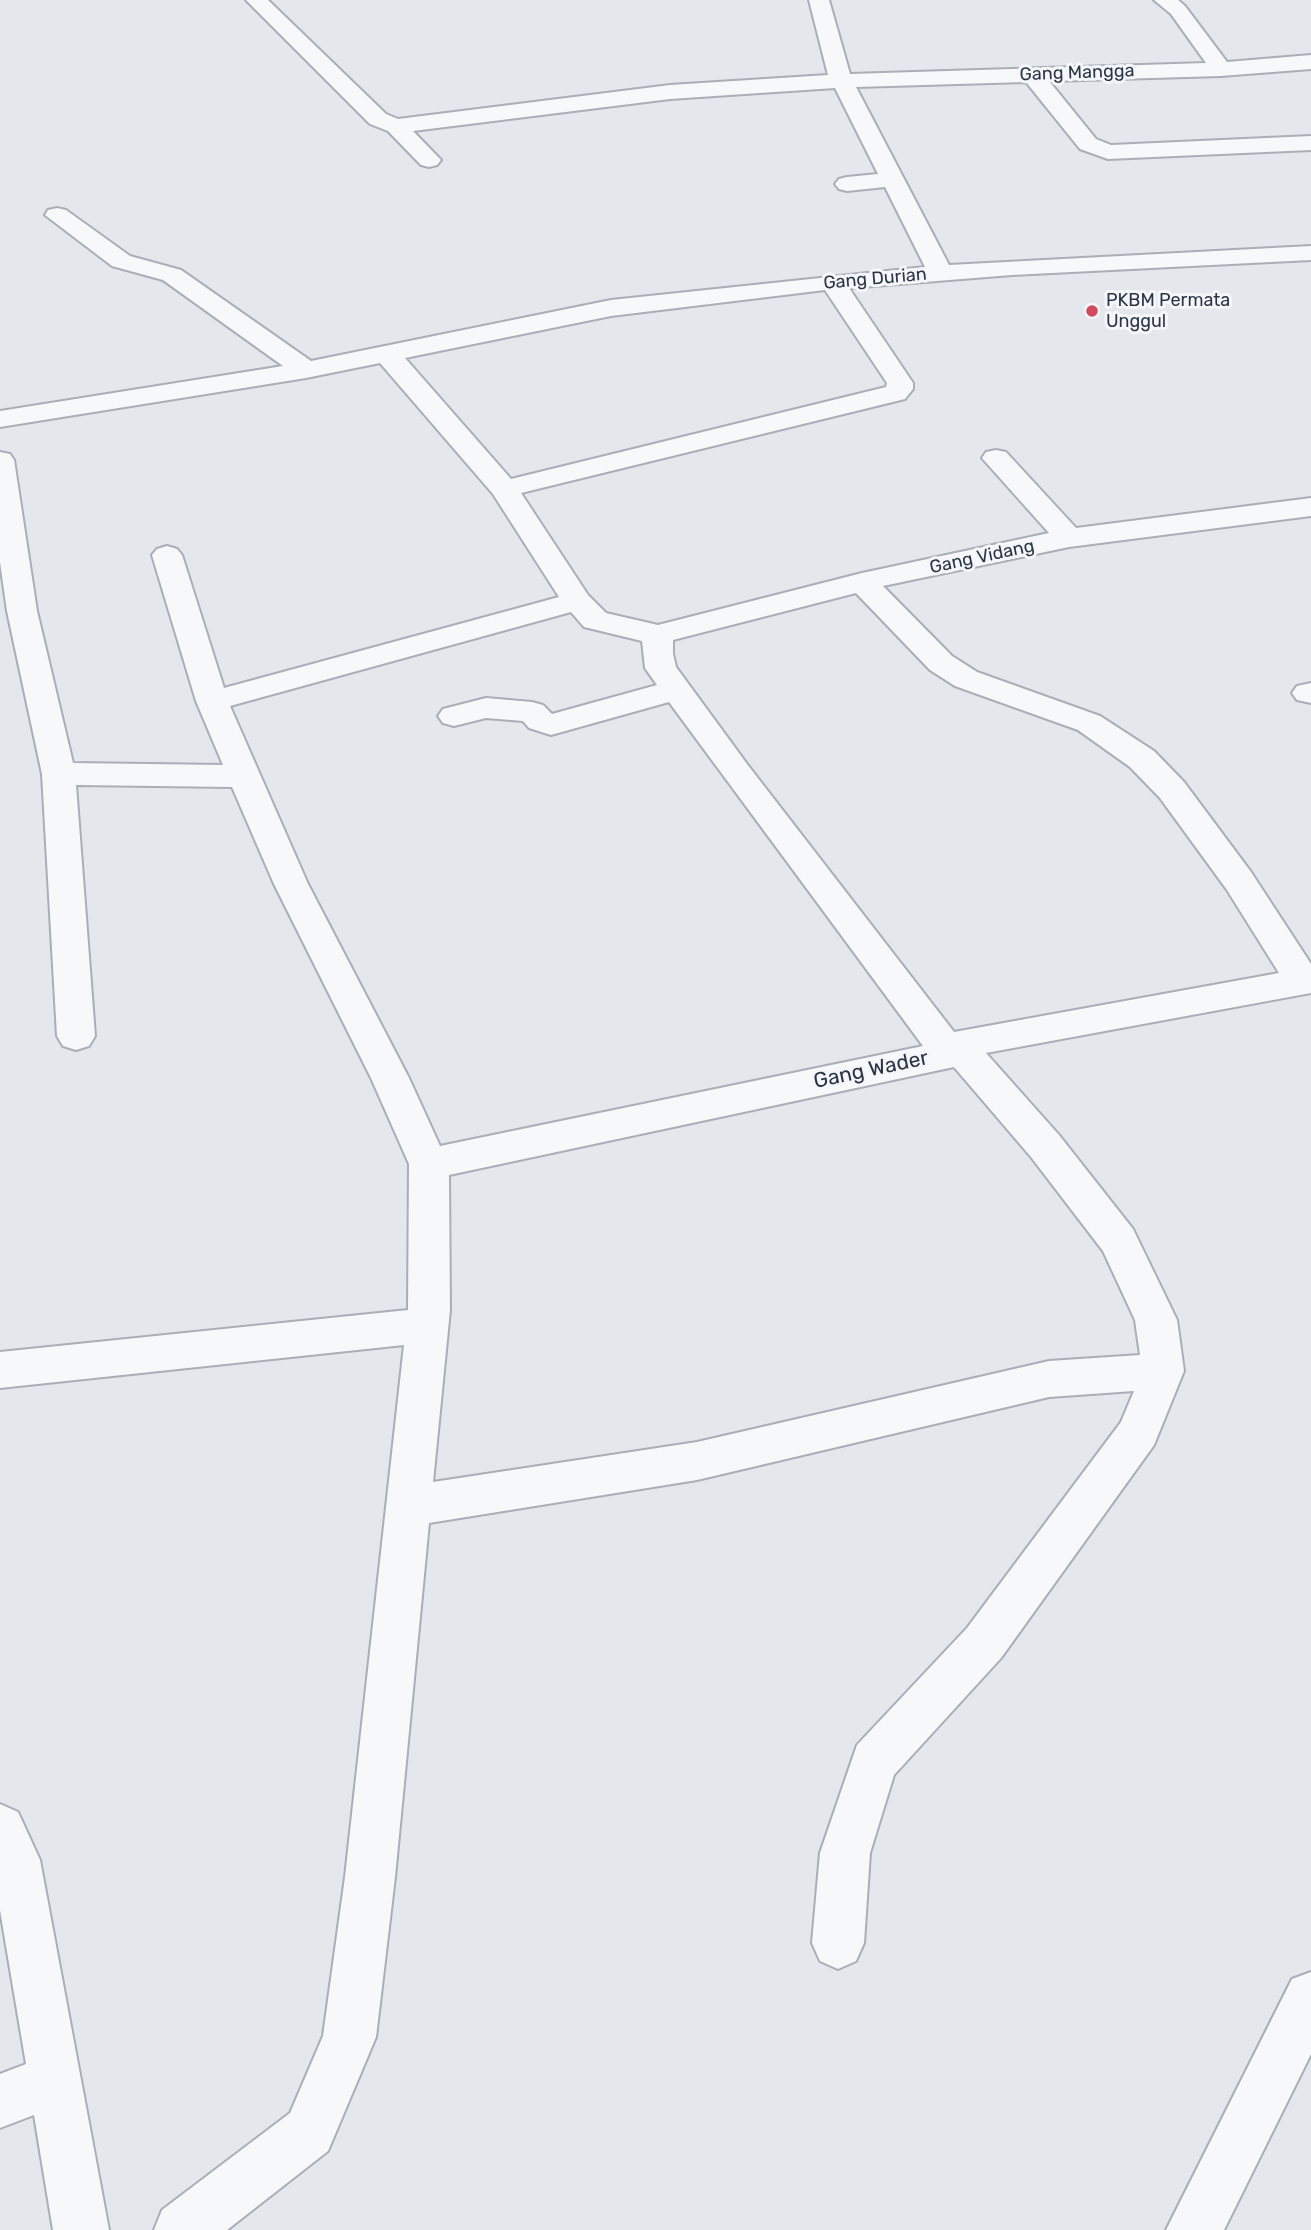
<!DOCTYPE html>
<style>
body{margin:0}
canvas{display:block;background:#e4e7ec}
</style>
<canvas width="1311" height="2230"></canvas>
<script>
const ctx = document.querySelector('canvas').getContext('2d');
ctx.lineJoin = 'round';
function poly(rows) {
  const path = new Path2D();
  for (const r of rows) {
    path.moveTo(r[0], r[1]);
    for (let i = 2; i < r.length; i += 2) path.lineTo(r[i], r[i + 1]);
  }
  return path;
}
function stroke(path, color, width, dash) {
  ctx.strokeStyle = color;
  ctx.lineWidth = width;
  ctx.lineCap = dash ? 'butt' : 'round';
  ctx.setLineDash(dash || []);
  ctx.stroke(path);
}
function fillPath(path, color) {
  ctx.fillStyle = color;
  ctx.fill(path, 'evenodd');
}
function write(font, color, halo, rows, align = 'center') {
  ctx.font = font + ' Rubik,sans-serif';
  ctx.lineWidth = 6;
  ctx.setLineDash([]);
  ctx.textBaseline = 'middle';
  ctx.strokeStyle = halo;
  ctx.fillStyle = color;
  for (const [text, x, y, turn = 0] of rows) {
    ctx.save();
    ctx.translate(x, y);
    ctx.rotate((+turn || 0) * Math.PI / 180);
    ctx.textAlign = isNaN(turn) ? turn : align;
    if (halo) ctx.strokeText(text, 0, 0);
    ctx.fillText(text, 0, 0);
    ctx.restore();
  }
}
const minor = poly([
 [246,0,268,0,386,114,398,119,670,85,828,75,809,0,829,0,850,74,1206,63,1171,14,1154,0,1178,0,1185,6,1227,62,1311,55,1311,69,1221,76,1049,81,1096,139,1111,145,1311,136,1311,150,1108,159,1080,149,1026,82,856,87,949,265,1311,246,1311,260,1012,275,849,288,913,383,913,389,905,399,521,493,588,595,606,613,658,625,862,573,1049,533,982,458,986,452,996,450,1006,452,1076,528,1311,498,1311,516,1069,547,883,586,952,656,977,672,1100,716,1154,751,1184,782,1251,872,1311,964,1311,993,986,1053,1059,1135,1133,1229,1177,1320,1184,1371,1154,1445,1001,1658,894,1775,870,1853,864,1943,856,1961,838,1969,820,1961,812,1943,820,1853,857,1745,967,1628,1121,1422,1134,1391,1049,1397,697,1480,429,1523,395,1877,376,2037,328,2151,227,2230,154,2230,162,2210,290,2113,323,2036,345,1877,404,1345,0,1388,0,1352,408,1310,409,1164,371,1078,274,884,232,787,76,785,95,1036,89,1046,76,1050,63,1046,57,1036,42,774,7,611,0,562,0,452,10,454,14,460,37,611,73,763,223,765,196,701,152,555,157,549,167,546,177,549,182,555,224,688,559,597,493,494,380,363,306,378,0,427,0,411,283,366,163,280,112,266,45,215,48,210,57,208,66,210,130,256,181,270,311,361,611,300,925,267,885,187,847,191,839,189,835,184,839,179,847,177,878,174,835,88,670,99,413,131,441,160,437,165,429,167,421,165,388,131,370,124,246,0],
 [825,290,887,383,886,387,511,479,405,358,611,316,825,290],
 [856,593,930,670,955,686,1078,730,1130,767,1160,798,1227,890,1279,973,954,1032,747,764,676,667,673,654,673,640,856,593],
 [571,612,584,627,642,641,645,668,657,685,552,714,543,705,532,702,486,698,443,709,438,716,443,723,454,726,486,718,523,721,529,728,551,735,669,702,923,1046,440,1146,409,1078,308,884,230,706,571,612],
 [954,1067,1031,1157,1103,1251,1135,1320,1140,1355,1049,1361,697,1442,433,1482,450,1310,449,1175,954,1067],
 [1311,683,1311,703,1297,700,1292,693,1297,686,1311,683],
 [0,1804,18,1812,40,1860,109,2230,53,2230,34,2115,0,2128,0,2074,26,2064,0,1910,0,1804],
 [1311,1972,1311,2054,1224,2230,1166,2230,1292,1979,1311,1972]
]);
const markers = [
 [1092,311,7,"#d1495b"]
];
const farStreetnames = [
 ["Gang Mangga",1077,73,-2],
 ["Gang Durian",875,279,-5],
 ["Gang Vidang",982,557,-12]
];
const farPoinames = [
 ["PKBM Permata",1106,301],
 ["Unggul",1106,322]
];
const streetNames = [
 ["Gang Wader",871,1070,-12]
];
stroke(minor, '#a9aeb7', 4);
fillPath(minor, '#f7f8fa');
for (const [x, y, r, color] of markers) {
  const dot = new Path2D();
  dot.arc(x, y, r, 0, 2 * Math.PI);
  ctx.fillStyle = color;
  ctx.fill(dot);
  stroke(dot, '#f4f6f9', 2.5);
}
write('18px', '#2b3445', '#f4f6f9', farStreetnames);
write('18px', '#2b3445', '#f4f6f9', farPoinames, 'left');
write('21px', '#2b3445', '#f4f6f9', streetNames);
</script>
